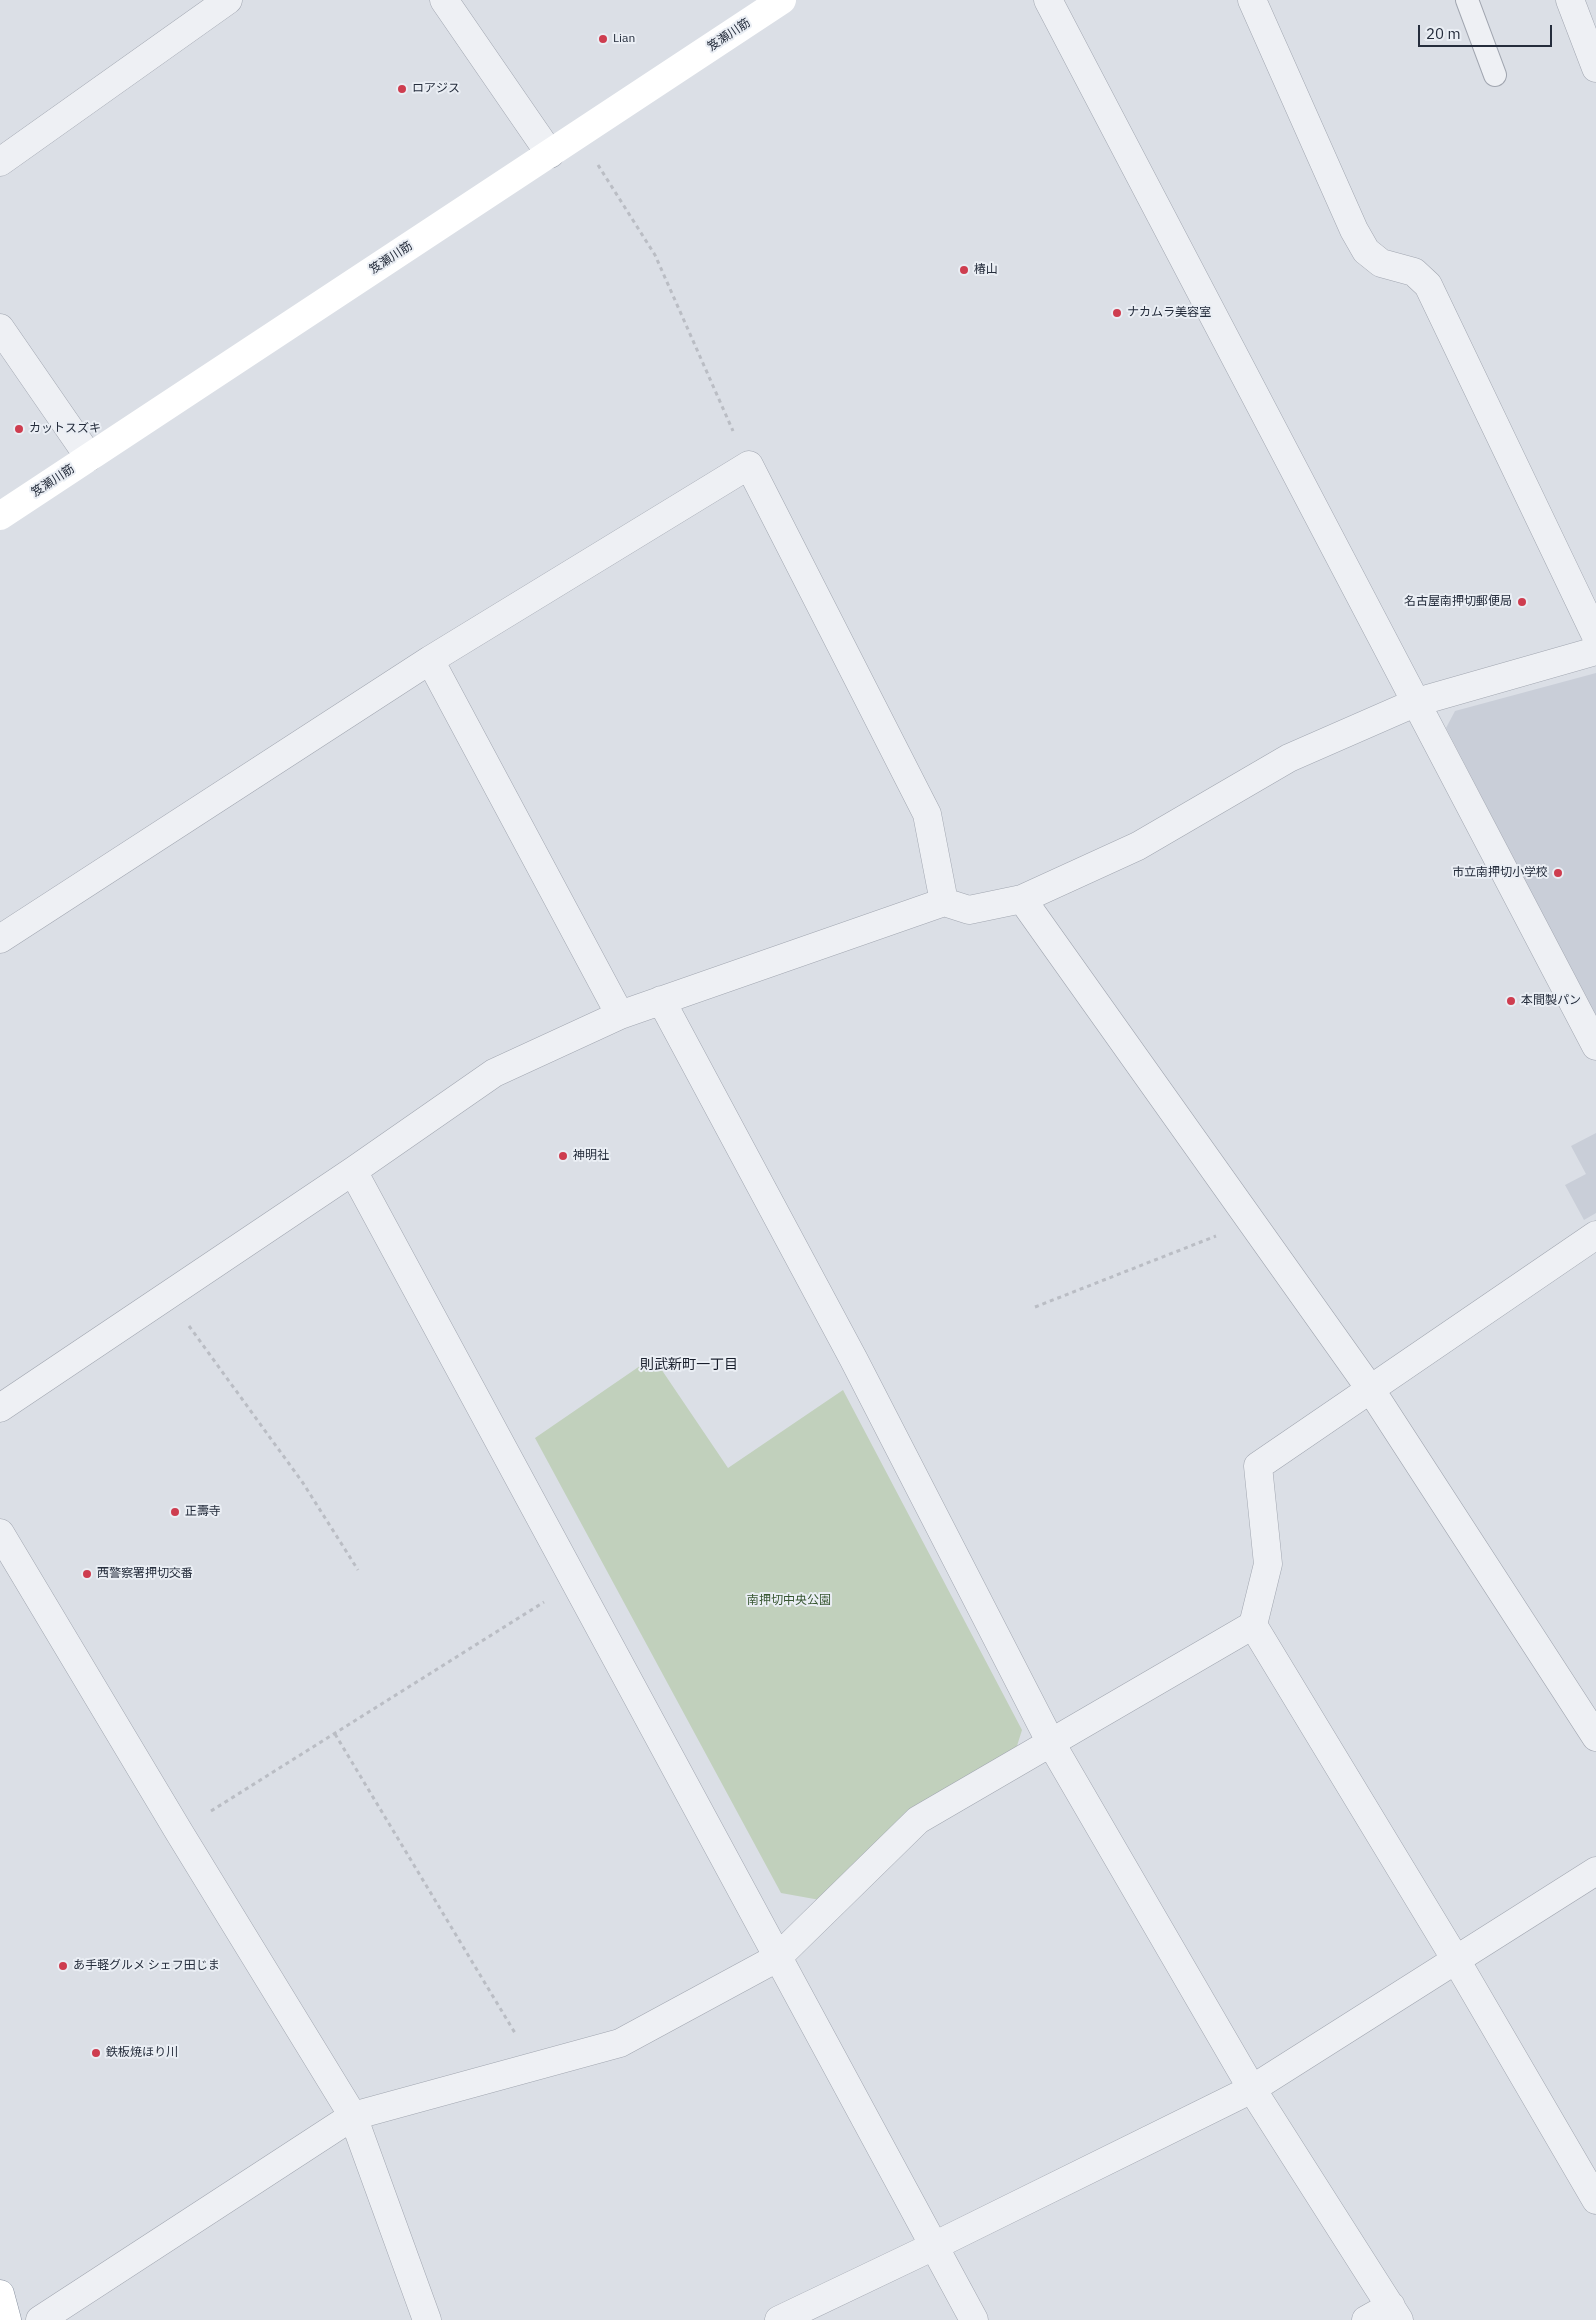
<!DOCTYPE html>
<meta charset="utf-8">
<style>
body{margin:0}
#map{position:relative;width:1596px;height:2320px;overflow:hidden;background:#dbdfe6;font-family:"IBM Plex Sans",sans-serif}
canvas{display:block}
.scale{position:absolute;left:1418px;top:25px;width:134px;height:22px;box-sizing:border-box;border:2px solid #252d3c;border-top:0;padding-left:6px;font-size:15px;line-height:18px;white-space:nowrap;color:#252d3c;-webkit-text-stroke:4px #eaeef4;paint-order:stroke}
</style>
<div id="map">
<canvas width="1596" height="2320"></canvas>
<div class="scale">20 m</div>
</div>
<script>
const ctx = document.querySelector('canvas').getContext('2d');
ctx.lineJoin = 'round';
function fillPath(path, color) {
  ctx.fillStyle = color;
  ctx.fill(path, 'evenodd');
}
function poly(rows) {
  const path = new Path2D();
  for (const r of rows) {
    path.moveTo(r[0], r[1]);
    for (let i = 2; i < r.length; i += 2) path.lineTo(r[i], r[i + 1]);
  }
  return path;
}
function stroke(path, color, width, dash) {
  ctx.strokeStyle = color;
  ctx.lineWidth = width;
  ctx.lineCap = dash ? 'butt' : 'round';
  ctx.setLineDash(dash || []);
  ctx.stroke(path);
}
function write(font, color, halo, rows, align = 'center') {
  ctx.font = font + ' "IBM Plex Sans","Noto Sans JP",sans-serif';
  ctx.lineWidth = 4;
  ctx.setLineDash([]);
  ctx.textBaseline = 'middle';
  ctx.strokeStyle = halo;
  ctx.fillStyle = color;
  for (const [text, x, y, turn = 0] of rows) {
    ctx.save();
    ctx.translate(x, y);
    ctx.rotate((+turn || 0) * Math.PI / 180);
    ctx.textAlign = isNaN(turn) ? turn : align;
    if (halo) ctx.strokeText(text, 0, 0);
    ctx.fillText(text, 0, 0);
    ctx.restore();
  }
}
const built = poly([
 [1596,673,1596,1018,1446,728,1455,711],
 [1596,1133,1596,1213,1584,1220,1565,1185,1586,1174,1571,1146]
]);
const green = poly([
 [653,1357,728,1468,843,1390,1022,1730,1016,1749,820,1900,781,1893,535,1438]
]);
const path = poly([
 [598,165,655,255,733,431],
 [1035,1307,1216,1236],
 [189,1326,303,1483,358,1570],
 [335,1734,515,2033],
 [211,1811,544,1602]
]);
const lane = poly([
 [1467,0,1495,75]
]);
const street = poly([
 [444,0,550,154],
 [1048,0,1596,1046],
 [1252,0,1354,230,1366,251,1381,263,1414,272,1428,285,1596,636],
 [1570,0,1596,68],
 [0,162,228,0],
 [0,328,89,457],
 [430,660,620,1015],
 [1022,899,1371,1390,1596,1737],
 [0,939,430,660,749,465,927,814,944,902],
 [661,1000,854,1360,1051,1743,1252,2089,1399,2320],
 [353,1171,974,2320],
 [0,1408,353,1171,494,1073,620,1015,944,902,969,910,1022,899,1138,846,1289,758,1417,702,1596,651],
 [0,1533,179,1832,353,2116,427,2320],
 [1253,1625,1456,1960,1596,2200],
 [40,2320,353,2116,620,2043,777,1958,918,1820,1253,1625,1268,1564,1258,1466,1596,1235],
 [779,2320,934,2246,1252,2089,1596,1871],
 [1366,2320,1391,2306]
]);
const secondary = poly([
 [0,516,782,0]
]);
const highway = poly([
 [0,2294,7,2320]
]);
const markers = [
 [603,39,5,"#ce3d4f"],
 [402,89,5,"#ce3d4f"],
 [964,270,5,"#ce3d4f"],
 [1117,313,5,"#ce3d4f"],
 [19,429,5,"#ce3d4f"],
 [1522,602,5,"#ce3d4f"],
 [1558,873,5,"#ce3d4f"],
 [1511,1001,5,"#ce3d4f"],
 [563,1156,5,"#ce3d4f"],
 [175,1512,5,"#ce3d4f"],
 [87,1574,5,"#ce3d4f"],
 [63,1966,5,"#ce3d4f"],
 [96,2053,5,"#ce3d4f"]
];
const streetNames = [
 ["笈瀬川筋",729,35,-34],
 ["笈瀬川筋",391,258,-33],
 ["笈瀬川筋",53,481,-33]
];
const poiNames = [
 ["Lian",613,39],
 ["ロアジス",412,89],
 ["椿山",974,270],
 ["ナカムラ美容室",1127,313],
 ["カットスズキ",29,429],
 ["名古屋南押切郵便局",1512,602,"right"],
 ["市立南押切小学校",1548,873,"right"],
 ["本間製パン",1521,1001],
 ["神明社",573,1156],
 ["正壽寺",185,1512],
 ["西警察署押切交番",97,1574],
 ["あ手軽グルメ シェフ田じま",73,1966],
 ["鉄板焼ほり川",106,2053]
];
const parkNames = [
 ["南押切中央公園",789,1601]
];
const neighbourhoodNames = [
 ["則武新町一丁目",689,1365]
];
fillPath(built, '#c9ced8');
fillPath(green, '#c1d0bc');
stroke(lane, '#a1a6b0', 24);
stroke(street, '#a1a6b0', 29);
stroke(highway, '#838c9c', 29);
stroke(path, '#babdc4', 3, [4, 4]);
stroke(lane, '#eef0f4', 22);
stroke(street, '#eef0f4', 28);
stroke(secondary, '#fff', 28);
stroke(highway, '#fff', 28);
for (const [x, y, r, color] of markers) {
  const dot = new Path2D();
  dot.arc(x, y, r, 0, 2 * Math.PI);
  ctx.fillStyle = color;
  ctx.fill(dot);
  stroke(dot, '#eaeef4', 2);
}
write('12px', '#252d3c', '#eaeef4', streetNames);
write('12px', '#252d3c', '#eaeef4', poiNames, 'left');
write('12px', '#385732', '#eaeef4', parkNames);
write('14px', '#181e2c', '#eaeef4', neighbourhoodNames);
</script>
